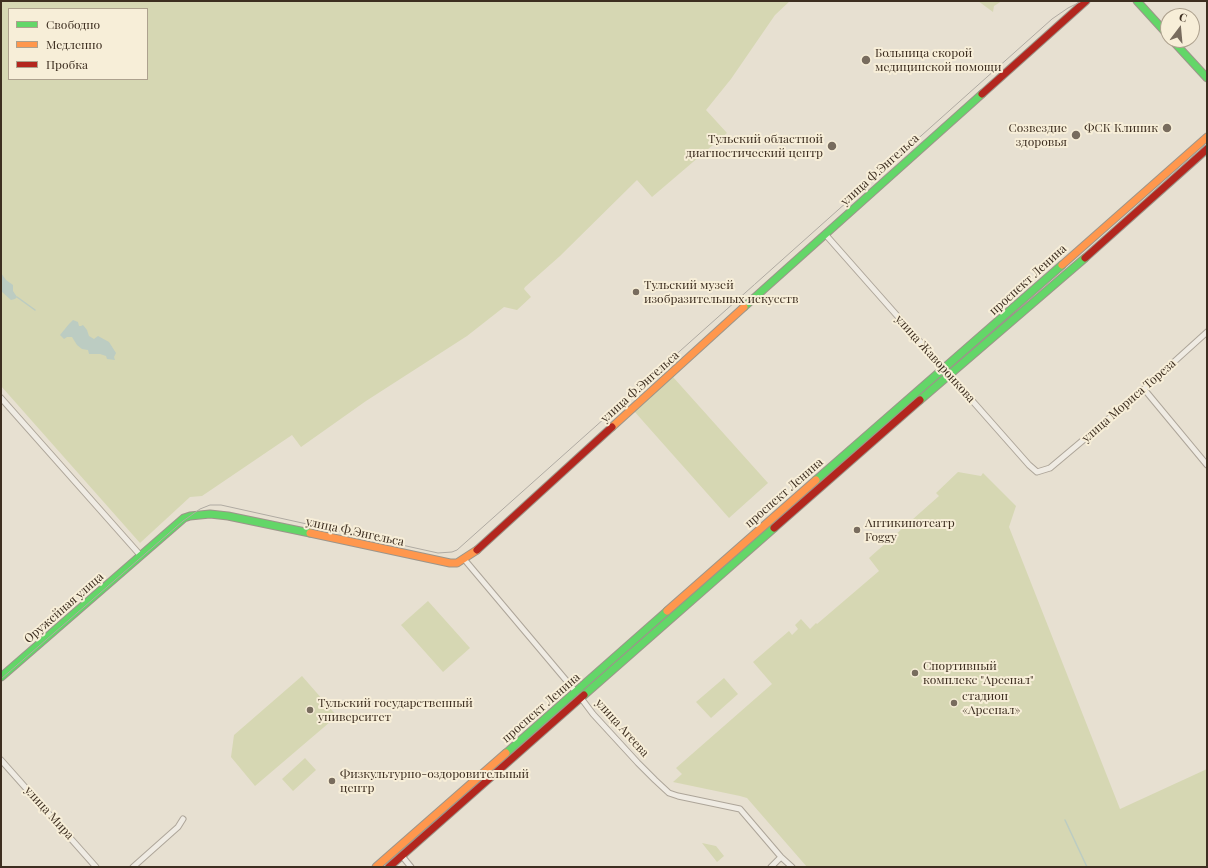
<!DOCTYPE html>
<meta charset="utf-8">
<style>
body{margin:0}
#map{position:relative;width:1208px;height:868px;overflow:hidden;background:#e7e0d1;font-family:"Playfair Display",serif}
canvas{display:block}
.frame{position:absolute;inset:0;border:2px solid #3d2e20;pointer-events:none}
.legend{position:absolute;left:8px;top:8px;width:140px;height:72px;box-sizing:border-box;background:#f7eed8;border:1px solid #ada18e;margin:0;padding:5px 7px;list-style:none;font-size:12px;color:#3d2e20}
.legend li{display:flex;align-items:center;gap:8px;height:20px}
.legend b{width:20px;border:1px solid #ada18e}
.north{position:absolute;left:1160px;top:8px;width:40px;height:40px;box-sizing:border-box;background:#f7eed8;border:1px solid #ada18e;border-radius:50%;rotate:16deg;font-size:11px;font-weight:700;line-height:16px;text-align:center;color:#3d2e20}
.north::after{content:'';display:block;margin:auto;width:14px;height:18px;background:#786c5e;clip-path:polygon(50% 0,100% 100%,50% 72%,0 100%)}
</style>
<div id="map">
<canvas width="1208" height="868"></canvas>
<div class="frame"></div>
<ul class="legend">
<li><b style="height:5px;background:#63d668"></b>Свободно</li>
<li><b style="height:5px;background:#ff974d"></b>Медленно</li>
<li><b style="height:5px;background:#b3261e"></b>Пробка</li>
</ul>
<div class="north">С</div>
</div>
<script>
const ctx = document.querySelector('canvas').getContext('2d');
ctx.lineJoin = 'round';
function fillPath(path, color) {
  ctx.fillStyle = color;
  ctx.fill(path, 'evenodd');
}
function poly(rows) {
  const path = new Path2D();
  for (const r of rows) {
    path.moveTo(r[0], r[1]);
    for (let i = 2; i < r.length; i += 2) path.lineTo(r[i], r[i + 1]);
  }
  return path;
}
function stroke(path, color, width, dash) {
  ctx.strokeStyle = color;
  ctx.lineWidth = width;
  ctx.lineCap = dash ? 'butt' : 'round';
  ctx.setLineDash(dash || []);
  ctx.stroke(path);
}
function write(font, color, halo, rows, align = 'center') {
  ctx.font = font + ' "Playfair Display",serif';
  ctx.lineWidth = 4;
  ctx.setLineDash([]);
  ctx.textBaseline = 'middle';
  ctx.strokeStyle = halo;
  ctx.fillStyle = color;
  for (const [text, x, y, turn = 0] of rows) {
    ctx.save();
    ctx.translate(x, y);
    ctx.rotate((+turn || 0) * Math.PI / 180);
    ctx.textAlign = isNaN(turn) ? turn : align;
    if (halo) ctx.strokeText(text, 0, 0);
    ctx.fillText(text, 0, 0);
    ctx.restore();
  }
}
const green = poly([
 [1,1,790,1,775,15,731,79,706,110,727,133,652,197,637,180,560,256,525,287,524,289,531,297,517,310,504,307,467,336,366,401,301,447,292,435,202,496,190,497,140,543,1,386],
 [9,9,147,9,147,79,9,79],
 [978,1,1002,1,994,6,993,12],
 [673,377,768,483,729,518,634,411],
 [958,472,981,476,983,473,1016,506,1009,527,1120,809,1207,769,1207,867,807,867,747,798,740,796,673,782,682,774,676,768,772,684,753,662,789,631,792,635,798,629,795,625,801,619,810,629,816,623,817,624,879,571,869,558,939,496,936,493],
 [428,601,470,648,443,672,401,625],
 [302,676,337,716,255,786,231,757,234,735],
 [724,678,738,694,711,718,696,702],
 [305,758,316,770,293,791,282,779],
 [702,843,716,846,724,856,717,862]
]);
const water = poly([
 [1,273,6,280,13,285,13,291,17,297,15,299,11,300,1,291],
 [73,320,78,322,79,326,81,326,83,325,87,330,89,336,94,339,98,336,109,342,116,353,114,357,115,360,107,359,106,356,100,354,89,354,88,350,82,349,77,345,72,337,67,337,64,339,60,335,69,324]
]);
const stream = poly([
 [17,297,35,310],
 [1065,820,1087,867]
]);
const street = poly([
 [825,234,1029,465,1037,472,1050,468,1144,389,1207,332],
 [1144,389,1207,465],
 [1,398,141,556],
 [464,559,576,692],
 [581,698,593,714,638,763,655,780,669,793,678,796,740,809,781,857,792,867],
 [1,760,96,867],
 [402,856,411,867],
 [133,867,178,827,183,819],
 [771,867,781,857]
]);
const fast = poly([
 [1137,1,1168,35],
 [1172,40,1207,78],
 [744,307,982,94],
 [920,400,1085,258],
 [816,480,1062,265],
 [1,677,184,518,190,516,210,514,228,516,310,533],
 [584,695,774,528],
 [506,753,667,611]
]);
const slow = poly([
 [1062,265,1207,137],
 [612,427,744,307],
 [310,533,450,563,457,563,477,550],
 [667,611,816,480],
 [376,867,506,753]
]);
const jam = poly([
 [982,94,1086,1],
 [1085,258,1207,149],
 [774,528,920,400],
 [477,550,612,427],
 [389,867,584,695]
]);
const tram = poly([
 [1,679,183,521,200,509,210,505,221,505,438,553,452,552,457,550,1052,19,1068,8,1082,1]
]);
const markers = [
 [866,60,5,"#786c5e"],
 [1167,128,5,"#786c5e"],
 [1076,135,5,"#786c5e"],
 [832,146,5,"#786c5e"],
 [636,292,4,"#786c5e"],
 [857,530,4,"#786c5e"],
 [915,673,4,"#786c5e"],
 [954,703,4,"#786c5e"],
 [310,710,4,"#786c5e"],
 [332,781,4,"#786c5e"]
];
const poiNames = [
 ["Больница скорой",875,53],
 ["медицинской помощи",875,67],
 ["Созвездие",1067,128,"right"],
 ["здоровья",1067,142,"right"],
 ["ФСК Клиник",1158,128,"right"],
 ["Тульский областной",823,139,"right"],
 ["диагностический центр",823,153,"right"],
 ["Тульский музей",644,285],
 ["изобразительных искусств",644,299],
 ["Антикинотеатр",865,523],
 ["Foggy",865,537],
 ["Спортивный",923,666],
 ["комплекс \"Арсенал\"",923,680],
 ["стадион",962,696],
 ["«Арсенал»",962,710],
 ["Тульский государственный",318,703],
 ["университет",318,717],
 ["Физкультурно-оздоровительный",340,774],
 ["центр",340,788]
];
const streetNames = [
 ["улица Ф.Энгельса",880,170,-42],
 ["проспект Ленина",1028,280,-42],
 ["улица Жаворонкова",935,359,48],
 ["улица Ф.Энгельса",640,387,-42],
 ["улица Мориса Тореза",1129,401,-41],
 ["проспект Ленина",784,493,-41],
 ["улица Ф.Энгельса",355,532,12],
 ["Оружейная улица",64,608,-41],
 ["проспект Ленина",541,708,-41],
 ["улица Агеева",622,728,48],
 ["улица Мира",49,813,48]
];
fillPath(green, '#d6d7b3');
fillPath(water, '#bcccc2');
stroke(stream, '#bcccc2', 1.5);
stroke(street, '#ada599', 7);
stroke(fast, '#9c958a', 9);
stroke(slow, '#9c958a', 9);
stroke(jam, '#9c958a', 9);
stroke(street, '#efebe3', 5);
stroke(fast, '#63d668', 7);
stroke(slow, '#ff974d', 7);
stroke(jam, '#b3261e', 7);
stroke(tram, '#afaaa2', 1);
for (const [x, y, r, color] of markers) {
  const dot = new Path2D();
  dot.arc(x, y, r, 0, 2 * Math.PI);
  ctx.fillStyle = color;
  ctx.fill(dot);
  stroke(dot, '#f7eed8', 1.5);
}
write('12px', '#3d2e20', '#f7eed8', poiNames, 'left');
write('12px', '#3d2e20', '#f7eed8', streetNames);
</script>
